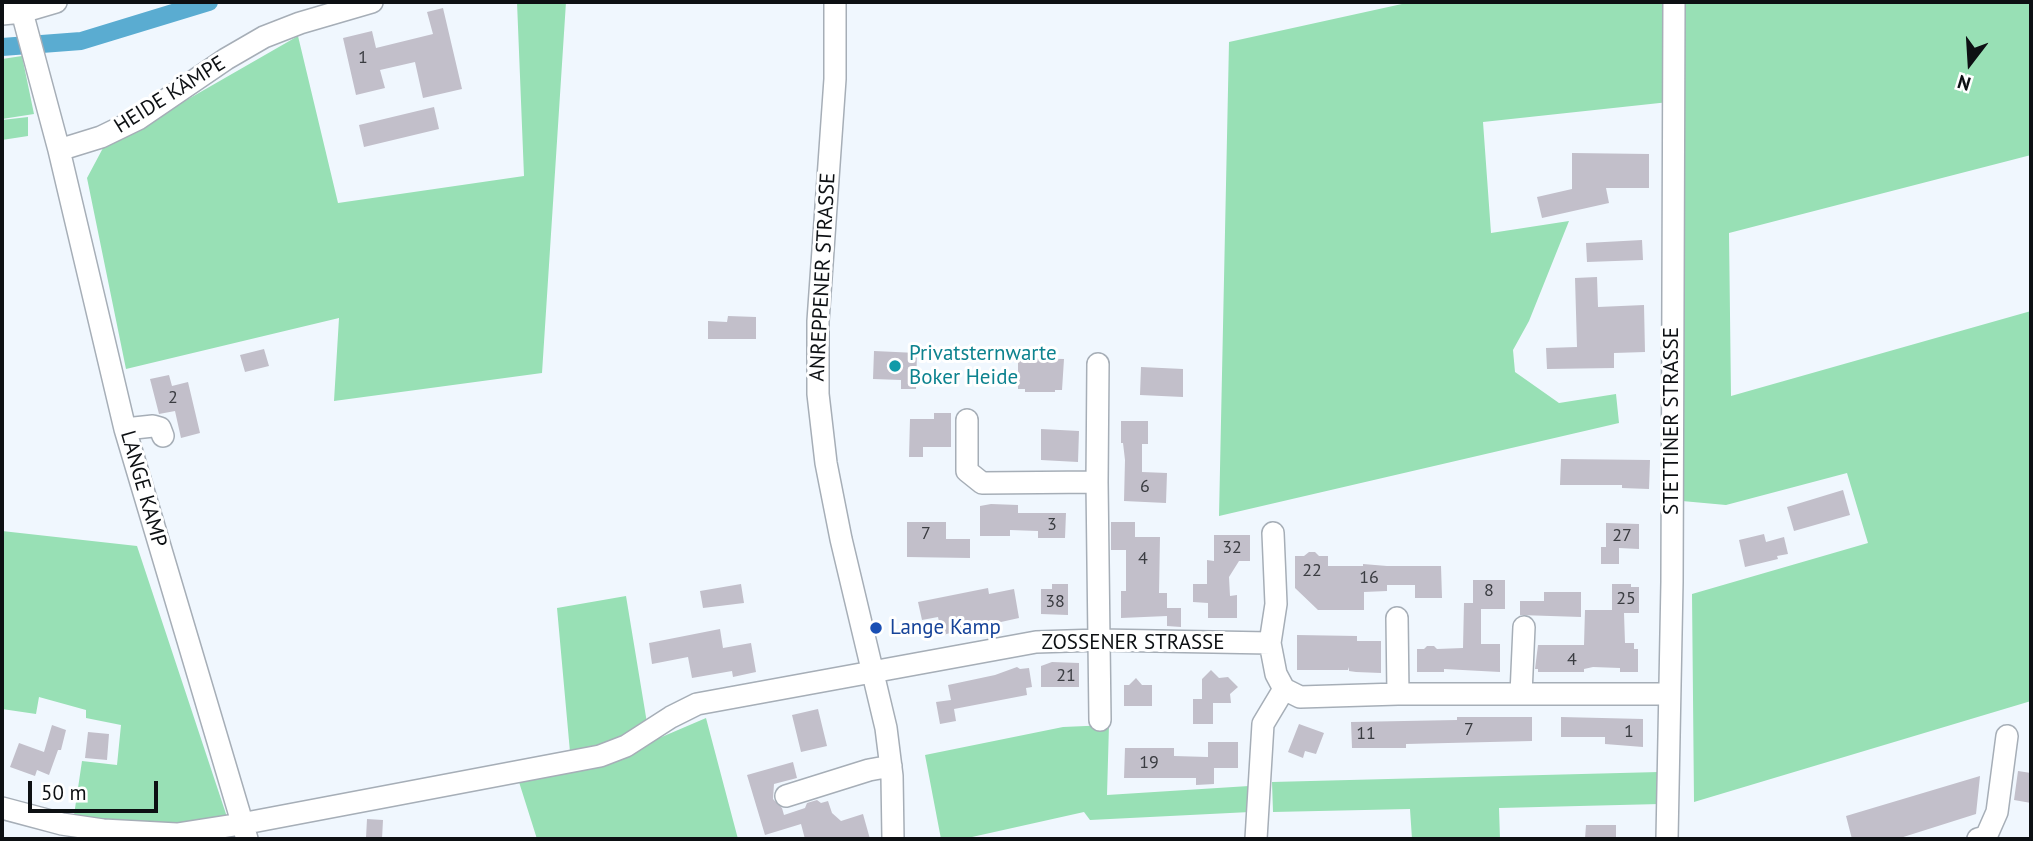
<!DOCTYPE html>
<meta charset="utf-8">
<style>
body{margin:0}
#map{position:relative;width:2033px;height:841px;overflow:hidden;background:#f0f7fe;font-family:"PT Sans",sans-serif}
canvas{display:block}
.frame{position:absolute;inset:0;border:4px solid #0d1013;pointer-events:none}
.north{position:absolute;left:1935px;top:28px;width:70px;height:70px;-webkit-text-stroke:5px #fff;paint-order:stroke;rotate:197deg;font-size:19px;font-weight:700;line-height:28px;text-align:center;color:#0d1013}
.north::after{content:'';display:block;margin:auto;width:24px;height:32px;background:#0d1013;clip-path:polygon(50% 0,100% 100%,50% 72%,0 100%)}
.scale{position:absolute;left:28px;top:781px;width:130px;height:32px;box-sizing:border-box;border:4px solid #0d1013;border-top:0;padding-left:9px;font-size:21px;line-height:24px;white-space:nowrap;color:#0d1013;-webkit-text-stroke:5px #fff;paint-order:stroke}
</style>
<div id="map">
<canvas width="2033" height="841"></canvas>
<div class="frame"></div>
<div class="north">N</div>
<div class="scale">50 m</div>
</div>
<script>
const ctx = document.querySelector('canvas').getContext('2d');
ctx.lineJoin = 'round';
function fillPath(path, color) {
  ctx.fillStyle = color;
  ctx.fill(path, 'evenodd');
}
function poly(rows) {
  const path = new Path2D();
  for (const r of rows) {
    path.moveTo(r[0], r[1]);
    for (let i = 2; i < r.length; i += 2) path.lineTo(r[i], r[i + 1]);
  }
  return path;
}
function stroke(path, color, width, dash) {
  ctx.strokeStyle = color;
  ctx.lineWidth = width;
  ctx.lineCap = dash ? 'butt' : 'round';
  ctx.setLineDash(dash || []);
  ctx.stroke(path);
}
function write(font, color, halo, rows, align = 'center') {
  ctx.font = font + ' "PT Sans",sans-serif';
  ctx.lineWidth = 6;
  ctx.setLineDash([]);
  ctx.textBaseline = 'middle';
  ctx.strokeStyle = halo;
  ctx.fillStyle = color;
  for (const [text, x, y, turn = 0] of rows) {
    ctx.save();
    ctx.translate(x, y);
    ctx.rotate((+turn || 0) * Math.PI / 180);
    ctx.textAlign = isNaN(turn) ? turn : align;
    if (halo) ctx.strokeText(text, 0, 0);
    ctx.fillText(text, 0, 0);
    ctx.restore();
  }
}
const green = poly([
 [517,2,566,2,542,373,334,401,339,318,126,369,87,178,103,148,298,36,338,203,524,176],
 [1411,2,1667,2,1669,102,1483,122,1491,233,1569,221,1529,321,1513,350,1515,372,1559,403,1616,394,1619,423,1219,516,1229,42],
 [1685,2,2031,2,2031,155,1729,233,1731,396,2031,311,2031,701,1694,802,1692,594,1868,543,1847,473,1726,505,1682,501],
 [22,56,34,114,2,119,2,59],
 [28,117,28,136,2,140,2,120],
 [2,531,137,546,228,820,177,829,73,822,82,761,117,765,121,725,86,718,86,710,39,697,36,714,2,709],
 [626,596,647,723,599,748,570,752,557,608],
 [706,718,738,839,537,839,519,782,629,751],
 [1109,725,1107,795,1249,786,1250,812,1090,820,1084,812,963,839,941,839,925,755,1063,727],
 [1659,772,1660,804,1499,808,1500,839,1412,839,1410,809,1273,812,1272,782]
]);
const canal = poly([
 [2,47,81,41,209,2]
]);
const building = poly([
 [443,8,462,89,423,98,415,62,380,70,385,88,356,95,343,38,372,31,376,48,433,34,427,12],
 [434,107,439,129,364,147,359,125],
 [1572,153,1649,154,1649,188,1606,188,1609,203,1542,218,1537,197,1572,189],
 [1642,240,1643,260,1587,262,1586,243],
 [1597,277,1598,307,1644,305,1645,352,1614,353,1614,368,1547,369,1546,348,1577,347,1575,278],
 [728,316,756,317,756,339,708,339,708,321,727,322],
 [264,349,269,366,245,372,240,355],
 [874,351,917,353,916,389,901,389,901,380,873,379],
 [1018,358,1064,359,1062,390,1055,390,1055,392,1025,392,1025,389,1018,389],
 [1141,367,1183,369,1183,397,1140,395],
 [169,375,172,386,188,382,200,433,181,438,175,411,159,414,150,379],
 [934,413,951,413,951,447,923,447,923,457,909,457,910,419,934,419],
 [1121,421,1148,421,1148,444,1142,444,1142,472,1167,473,1166,503,1124,501,1125,460,1123,443,1121,443],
 [1041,429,1079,431,1078,462,1041,460],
 [1561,459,1650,460,1649,489,1622,488,1622,485,1560,485],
 [1843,490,1850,515,1794,531,1787,507],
 [991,504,1018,505,1018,513,1066,513,1065,538,1038,538,1038,531,1010,530,1010,536,980,536,980,506],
 [907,522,946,522,946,539,970,539,970,558,907,557],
 [1111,522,1135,522,1135,537,1160,537,1159,593,1167,593,1167,608,1181,608,1181,627,1167,626,1167,616,1121,618,1121,591,1126,591,1126,550,1111,550],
 [1606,523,1639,524,1639,549,1619,548,1619,564,1601,564,1601,547,1606,547],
 [1764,534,1766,542,1784,537,1788,554,1777,556,1778,559,1745,567,1739,540],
 [1214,535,1250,535,1250,561,1239,561,1229,577,1230,596,1237,595,1237,618,1208,618,1208,603,1193,602,1193,584,1207,584,1207,560,1214,561],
 [1309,552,1315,552,1319,556,1328,556,1328,566,1363,566,1363,564,1387,566,1441,566,1442,598,1415,598,1415,585,1387,585,1387,591,1364,592,1364,610,1318,610,1295,588,1295,556,1304,556],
 [1473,580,1505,580,1505,609,1481,609,1481,644,1500,644,1500,672,1444,669,1444,672,1417,672,1417,649,1424,649,1427,646,1434,646,1437,649,1463,648,1464,603,1473,603],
 [741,584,744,603,703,608,700,591],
 [1052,584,1068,584,1068,615,1041,614,1041,589,1052,589],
 [1612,584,1631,584,1631,587,1639,587,1639,613,1624,613,1625,643,1634,643,1634,649,1638,649,1638,672,1620,672,1620,668,1593,667,1584,669,1584,672,1538,672,1538,669,1535,669,1538,645,1584,645,1585,610,1612,610],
 [988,588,989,594,1014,589,1019,618,942,635,938,617,922,620,918,602],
 [1544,592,1581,592,1581,617,1520,615,1520,601,1544,601],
 [720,629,723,648,751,643,756,672,733,677,732,671,692,678,688,657,652,664,649,643],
 [1297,635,1357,636,1357,641,1381,641,1381,673,1356,672,1349,671,1349,667,1348,670,1297,670],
 [1052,662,1079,663,1079,687,1041,687,1041,666],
 [1017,667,1020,669,1029,668,1032,687,1026,688,1027,695,954,709,956,721,940,724,936,702,951,700,948,685,995,675],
 [1211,670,1219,678,1228,677,1238,687,1230,694,1231,703,1213,703,1213,724,1193,724,1193,699,1202,699,1202,679],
 [1136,678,1142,685,1152,685,1152,706,1124,706,1124,685,1129,685],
 [818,709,827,746,801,752,792,715],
 [1457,717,1532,717,1532,741,1406,744,1406,748,1352,748,1351,722,1457,720],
 [1561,717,1643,719,1643,747,1605,744,1605,737,1561,737],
 [1299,724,1324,733,1316,754,1305,751,1303,758,1288,752],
 [52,725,66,730,61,750,58,750,49,775,37,770,35,776,10,767,19,743,44,752],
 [88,732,109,734,107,760,85,758],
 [1208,742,1238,742,1238,768,1214,768,1214,784,1196,785,1196,778,1124,778,1125,748,1174,748,1174,756,1208,757],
 [793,762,797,778,774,784,773,799,782,808,784,815,805,808,807,803,817,800,821,803,828,801,832,813,841,821,863,814,870,839,805,839,801,824,765,835,747,775],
 [2018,771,2031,773,2031,803,2014,800],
 [1980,776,1976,814,1897,839,1852,839,1846,816],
 [367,819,383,820,382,839,366,838],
 [1586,825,1616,825,1616,839,1585,839]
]);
const minor = poly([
 [835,2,835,79,818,321,818,394,826,463,841,539,886,728,892,776,893,839],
 [22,12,59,150,101,137,138,119,226,59,264,37,300,23,372,2],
 [2,14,22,12,56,2],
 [59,150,125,429,247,839],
 [1098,364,1097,482,1100,720],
 [967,420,967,471,982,483,1097,482],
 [125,429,153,426,160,428,163,436],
 [1273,533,1276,604,1270,643,1276,674,1284,689,1300,697,1398,694,1668,694],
 [1397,618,1398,694],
 [1521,694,1524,627],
 [786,796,869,770,891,766],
 [2,808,62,824,103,830,177,834,241,824,600,756,626,746,671,717,697,704,1036,642,1099,640,1270,643],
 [1256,839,1263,724,1284,689],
 [1667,839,1672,582,1674,2],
 [1978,839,1986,837,1997,812,2007,736]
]);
const markers = [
 [895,366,7,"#0f9aa8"],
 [876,628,7,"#1a4fb4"]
];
const numberNames = [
 ["1",363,58],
 ["2",173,398],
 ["6",1145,487],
 ["3",1052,525],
 ["7",926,534],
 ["27",1622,536],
 ["32",1232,548],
 ["4",1143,559],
 ["22",1312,571],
 ["16",1369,578],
 ["8",1489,591],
 ["25",1626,599],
 ["38",1055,602],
 ["4",1572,660],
 ["21",1066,676],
 ["7",1469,730],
 ["1",1629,732],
 ["11",1366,734],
 ["19",1149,763]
];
const streetNames = [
 ["HEIDE KÄMPE",170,95,-32],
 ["ANREPPENER STRASSE",823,277,-87],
 ["STETTINER STRASSE",1672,421,-90],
 ["LANGE KAMP",143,489,74],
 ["ZOSSENER STRASSE",1133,643]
];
const cultureNames = [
 ["Privatsternwarte",909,354],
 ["Boker Heide",909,378]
];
const transitNames = [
 ["Lange Kamp",890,628]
];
fillPath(green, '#98e0b5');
stroke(canal, '#5aacd1', 18);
fillPath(building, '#c2bfca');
stroke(minor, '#a6aeb7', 24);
stroke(minor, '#fff', 21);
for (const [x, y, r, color] of markers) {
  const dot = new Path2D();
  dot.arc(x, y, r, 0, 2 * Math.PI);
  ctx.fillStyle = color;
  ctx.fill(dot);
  stroke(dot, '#fff', 2.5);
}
write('18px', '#3a3c41', null, numberNames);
write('21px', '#0d1013', '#fff', streetNames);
write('21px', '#0d838f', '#fff', cultureNames, 'left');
write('21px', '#164399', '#fff', transitNames, 'left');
</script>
